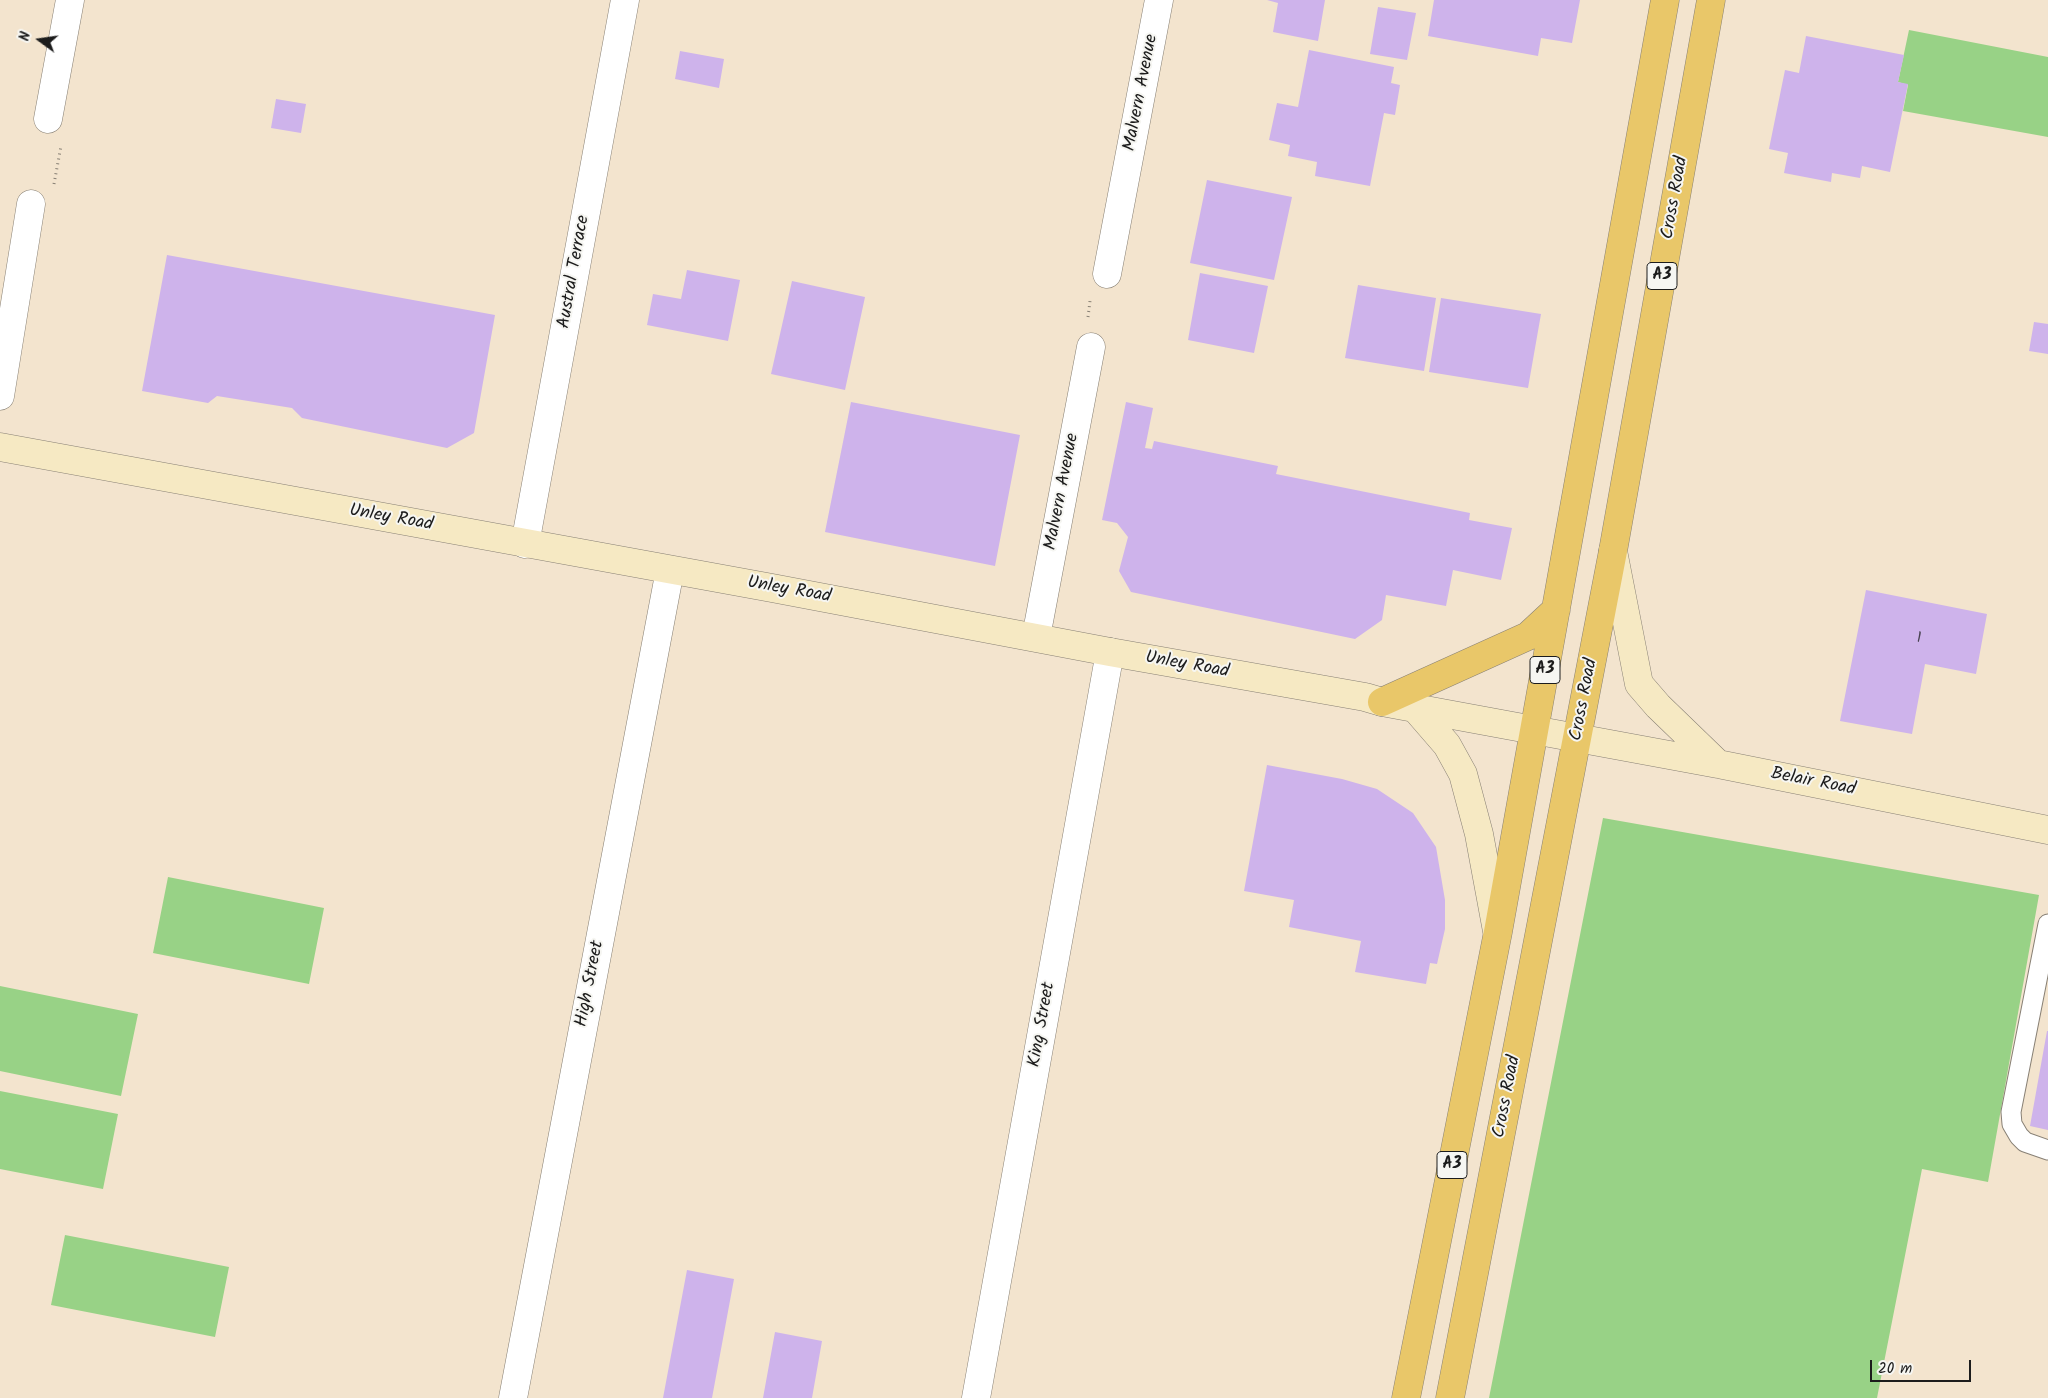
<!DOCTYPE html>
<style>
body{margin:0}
#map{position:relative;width:2048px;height:1398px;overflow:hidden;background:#f3e4ce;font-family:Kalam,sans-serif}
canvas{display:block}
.north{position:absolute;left:15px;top:15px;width:50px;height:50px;-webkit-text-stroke:4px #f6f6f2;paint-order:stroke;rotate:284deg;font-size:14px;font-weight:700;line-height:20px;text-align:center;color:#1c1c1c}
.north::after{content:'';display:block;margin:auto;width:18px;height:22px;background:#1c1c1c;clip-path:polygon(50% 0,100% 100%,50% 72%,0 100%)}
.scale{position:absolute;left:1870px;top:1360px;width:101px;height:22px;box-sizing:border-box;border:2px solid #1c1c1c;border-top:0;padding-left:6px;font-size:15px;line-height:18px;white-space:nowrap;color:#1c1c1c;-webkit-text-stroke:4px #f6f6f2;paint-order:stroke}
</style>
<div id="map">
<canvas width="2048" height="1398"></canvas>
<div class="north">N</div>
<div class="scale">20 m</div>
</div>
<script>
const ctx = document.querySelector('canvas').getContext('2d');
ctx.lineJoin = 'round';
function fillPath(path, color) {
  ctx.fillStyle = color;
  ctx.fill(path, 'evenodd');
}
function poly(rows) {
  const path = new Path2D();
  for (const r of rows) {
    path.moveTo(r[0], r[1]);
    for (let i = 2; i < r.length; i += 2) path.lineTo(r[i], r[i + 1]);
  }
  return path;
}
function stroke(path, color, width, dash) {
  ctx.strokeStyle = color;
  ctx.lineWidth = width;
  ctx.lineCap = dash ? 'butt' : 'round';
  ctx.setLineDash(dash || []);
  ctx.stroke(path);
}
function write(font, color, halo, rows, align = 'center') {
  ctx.font = font + ' Kalam,sans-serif';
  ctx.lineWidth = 4;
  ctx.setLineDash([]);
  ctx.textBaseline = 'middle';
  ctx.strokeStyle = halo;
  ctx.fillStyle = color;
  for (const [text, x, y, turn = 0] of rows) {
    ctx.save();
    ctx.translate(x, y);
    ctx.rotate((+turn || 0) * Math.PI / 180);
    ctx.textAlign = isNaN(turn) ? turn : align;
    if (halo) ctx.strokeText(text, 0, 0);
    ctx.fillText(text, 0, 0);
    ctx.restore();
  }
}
const green = poly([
 [1909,30,2048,57,2048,137,1903,111,1908,85,1898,82],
 [1603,818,2039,895,1988,1182,1922,1169,1877,1398,1489,1398],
 [168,877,324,908,309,984,153,953],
 [0,986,138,1014,121,1096,0,1071],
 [0,1091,118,1114,103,1189,0,1169],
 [65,1235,229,1267,215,1337,51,1305]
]);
const building = poly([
 [1267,0,1325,0,1318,41,1273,32,1278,3],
 [1434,0,1580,0,1572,43,1541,38,1538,56,1428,36],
 [1378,7,1416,13,1407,60,1370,54],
 [1806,36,1904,55,1898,82,1908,84,1890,172,1862,166,1860,178,1832,173,1831,182,1784,173,1788,153,1769,149,1785,70,1799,73],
 [1309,50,1394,67,1391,83,1400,85,1395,115,1384,113,1370,186,1315,176,1317,162,1288,156,1290,145,1269,140,1277,103,1298,107],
 [680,51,724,59,719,88,675,79],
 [276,99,306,104,301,133,271,128],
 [1207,180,1292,197,1274,280,1190,263],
 [167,255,495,315,474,433,447,448,302,418,292,408,217,396,208,403,142,391],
 [687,270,740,280,728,341,647,325,653,294,681,299],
 [1200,273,1268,286,1254,353,1188,340],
 [792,281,865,297,845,390,771,374],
 [1358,285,1436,298,1424,371,1345,358],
 [1441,298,1541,314,1528,388,1429,372],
 [2034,322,2048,324,2048,354,2029,351],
 [851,402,1020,435,995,566,825,532],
 [1126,402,1153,408,1145,448,1152,449,1154,441,1278,466,1276,474,1470,513,1469,520,1512,528,1501,580,1453,570,1446,606,1386,595,1382,620,1355,639,1131,592,1119,571,1128,537,1117,523,1102,520],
 [1866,590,1987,614,1976,674,1925,664,1912,734,1840,721],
 [1267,765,1342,779,1377,789,1413,813,1436,847,1445,900,1445,929,1437,964,1430,963,1426,984,1355,972,1361,941,1289,927,1294,900,1244,891],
 [2047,1031,2048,1031,2048,1130,2030,1126],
 [687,1270,734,1279,712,1398,663,1398],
 [775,1332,822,1341,812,1398,763,1398]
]);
const path = poly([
 [54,184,61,146],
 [1088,317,1090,301]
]);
const lane = poly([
 [2048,924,2011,1112,2012,1124,2019,1136,2025,1142,2048,1150]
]);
const street = poly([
 [48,119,70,0],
 [1107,274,1159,0],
 [0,396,31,204],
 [525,544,625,0],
 [1036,637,1091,347],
 [513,1398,670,570],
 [976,1398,1110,652]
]);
const secondary = poly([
 [0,447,772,588,1110,652,1365,697,1382,702,1718,764,2048,830],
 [1613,551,1639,684,1658,706,1718,764],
 [1415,708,1447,745,1463,774,1479,834,1497,931]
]);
const highway = poly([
 [1382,702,1528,636,1556,610],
 [1406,1398,1498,932,1665,0],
 [1450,1398,1613,551,1711,0]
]);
const numberNames = [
 ["1",1919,639]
];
const shields = [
 [1662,276,30],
 [1545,670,30],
 [1452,1165,30]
];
const shieldNames = [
 ["A3",1662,276],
 ["A3",1545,670],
 ["A3",1452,1165]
];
const streetNames = [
 ["Malvern Avenue",1142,93,-79],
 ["Cross Road",1676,198,-80],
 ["Austral Terrace",575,272,-80],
 ["Malvern Avenue",1063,492,-79],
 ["Unley Road",391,519,10],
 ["Unley Road",789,591,10],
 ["Unley Road",1187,666,10],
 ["Cross Road",1585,700,-79],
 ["Belair Road",1813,783,11],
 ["High Street",591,984,-79],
 ["King Street",1043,1025,-80],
 ["Cross Road",1508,1097,-79]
];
fillPath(green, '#98d286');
fillPath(building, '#ceb3eb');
stroke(lane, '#888075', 21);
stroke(street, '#888075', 29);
stroke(secondary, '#888075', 29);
stroke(highway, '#888075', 29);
stroke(path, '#888075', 3, [1, 4]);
stroke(lane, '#fff', 19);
stroke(street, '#fff', 28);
stroke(secondary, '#f6e9c3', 28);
stroke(highway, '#e9c769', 28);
write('15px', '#484250', null, numberNames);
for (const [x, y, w] of shields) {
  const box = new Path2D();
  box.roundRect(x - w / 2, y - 13.5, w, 27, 4);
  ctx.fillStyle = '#f6f6f2';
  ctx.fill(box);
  stroke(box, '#1c1c1c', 1);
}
write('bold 16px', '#1c1c1c', null, shieldNames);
write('18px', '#1c1c1c', '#f6f6f2', streetNames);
</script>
